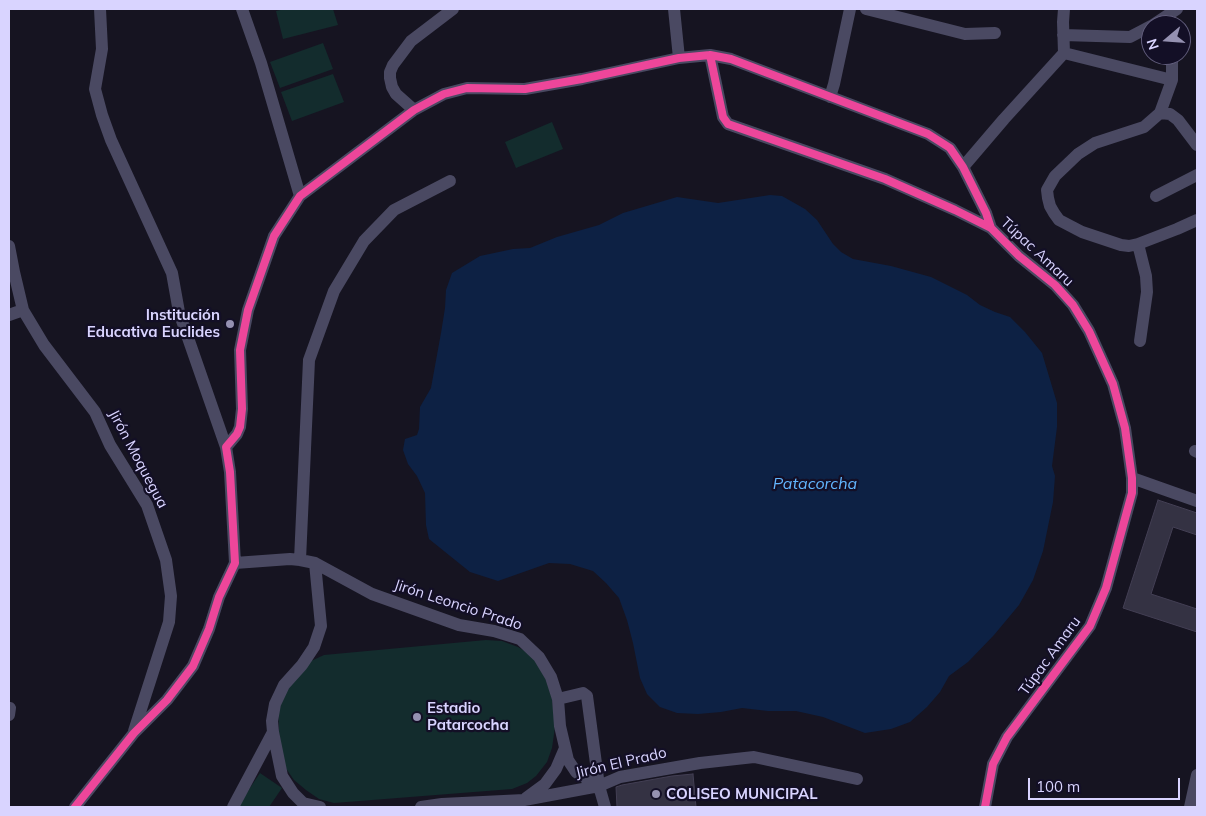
<!DOCTYPE html>
<meta charset="utf-8">
<style>
body{margin:0}
#map{position:relative;width:1206px;height:816px;overflow:hidden;background:#161421;font-family:Mulish,sans-serif}
canvas{display:block}
.frame{position:absolute;inset:0;border:10px solid #d9d4ff;pointer-events:none}
.north{position:absolute;left:1141px;top:15px;width:50px;height:50px;box-sizing:border-box;background:#130f26;border:1px solid #625e7d;border-radius:50%;rotate:252deg;font-size:14px;font-weight:700;line-height:20px;text-align:center;color:#d9d4ff}
.north::after{content:'';display:block;margin:auto;width:18px;height:22px;background:#9591b1;clip-path:polygon(50% 0,100% 100%,50% 72%,0 100%)}
.scale{position:absolute;left:1028px;top:778px;width:152px;height:22px;box-sizing:border-box;border:2px solid #d9d4ff;border-top:0;padding-left:6px;font-size:15px;line-height:18px;white-space:nowrap;color:#d9d4ff;-webkit-text-stroke:4px #130f26;paint-order:stroke}
</style>
<div id="map">
<canvas width="1206" height="816"></canvas>
<div class="frame"></div>
<div class="north">N</div>
<div class="scale">100 m</div>
</div>
<script>
const ctx = document.querySelector('canvas').getContext('2d');
ctx.lineJoin = 'round';
function fillPath(path, color) {
  ctx.fillStyle = color;
  ctx.fill(path, 'evenodd');
}
function poly(rows) {
  const path = new Path2D();
  for (const r of rows) {
    path.moveTo(r[0], r[1]);
    for (let i = 2; i < r.length; i += 2) path.lineTo(r[i], r[i + 1]);
  }
  return path;
}
function stroke(path, color, width, dash) {
  ctx.strokeStyle = color;
  ctx.lineWidth = width;
  ctx.lineCap = dash ? 'butt' : 'round';
  ctx.setLineDash(dash || []);
  ctx.stroke(path);
}
function write(font, color, halo, rows, align = 'center') {
  ctx.font = font + ' Mulish,sans-serif';
  ctx.lineWidth = 4.5;
  ctx.setLineDash([]);
  ctx.textBaseline = 'middle';
  ctx.strokeStyle = halo;
  ctx.fillStyle = color;
  for (const [text, x, y, turn = 0] of rows) {
    ctx.save();
    ctx.translate(x, y);
    ctx.rotate((+turn || 0) * Math.PI / 180);
    ctx.textAlign = isNaN(turn) ? turn : align;
    if (halo) ctx.strokeText(text, 0, 0);
    ctx.fillText(text, 0, 0);
    ctx.restore();
  }
}
const green = poly([
 [285,9,333,9,338,25,283,39,276,11],
 [323,43,333,69,280,88,270,62],
 [333,74,344,102,292,121,281,92],
 [552,122,563,149,516,168,505,142],
 [486,640,502,641,518,647,532,655,551,688,555,727,552,748,547,762,536,776,527,783,512,789,334,803,319,799,306,790,294,780,285,767,280,752,278,707,282,693,311,661,324,655],
 [260,773,282,788,269,807,237,807]
]);
const water = poly([
 [770,195,782,196,805,209,817,220,833,244,841,252,853,259,891,266,931,277,967,295,980,305,995,312,1010,317,1025,332,1042,353,1057,403,1057,427,1052,466,1055,476,1053,502,1043,551,1033,580,1019,605,994,635,968,662,949,676,940,692,927,707,910,722,891,729,865,733,823,717,796,711,768,711,742,708,721,712,698,714,677,713,660,707,647,694,640,678,633,643,627,620,619,598,606,583,593,571,570,564,549,563,498,581,470,572,429,539,426,525,425,493,417,476,408,464,403,450,405,439,417,435,419,429,420,407,431,388,441,333,445,308,446,290,452,273,480,256,513,249,530,248,557,237,599,225,623,213,677,197,718,203]
]);
const building = poly([
 [1158,500,1197,513,1197,535,1173,527,1151,594,1197,609,1197,632,1123,608,1158,500],
 [693,774,696,807,617,807,616,787,622,785,672,776,693,774]
]);
const minor = poly([
 [100,9,102,49,95,89,102,115,111,140,172,273,179,312,226,447],
 [242,9,261,63,300,196],
 [674,9,679,58],
 [866,9,965,34,995,33],
 [1153,25,1177,9],
 [1063,35,1130,37,1151,26],
 [1064,53,1172,80],
 [710,55,723,117,728,124,885,179,955,210,991,228,1019,256,1055,285,1073,305,1089,331,1113,384,1125,428,1132,478,1132,493,1106,588,1090,626,1007,737,993,764,985,807],
 [1172,55,1172,80,1160,113,1144,127,1095,143,1078,154,1055,176,1047,190,1048,198,1050,206,1054,213,1059,220,1082,232,1121,245,1129,246,1138,244,1177,229,1197,220],
 [830,97,834,84,850,9],
 [414,110,396,94,392,87,390,78,390,72,393,65,411,41,453,9],
 [1160,113,1170,114,1178,120,1197,145],
 [963,167,1004,119,1064,53,1063,22,1064,9],
 [1156,196,1197,175],
 [1138,244,1146,276,1147,292,1140,341],
 [9,246,14,272,23,310,44,345,95,412,110,445,147,505,166,560,171,596,169,622,134,731],
 [9,315,23,310],
 [1195,451,1197,452],
 [1132,478,1197,501],
 [300,560,309,360,334,291,364,241,394,210,450,181],
 [235,563,290,559,300,560,315,563,372,594,459,625,494,631,520,639,539,657,551,677,558,699,560,726,568,760,576,772,599,786,605,807],
 [315,563,321,626,314,647,302,665,284,685,275,704,272,721,273,732,282,776,293,793,303,803,320,807],
 [558,699,583,693,587,696,599,786],
 [9,715,10,708],
 [526,798,545,784,556,769,565,748],
 [75,807,134,733,167,700,193,666,209,629,219,597,235,563,230,472,226,447,237,434,240,427,242,409,240,350,248,310,274,236,300,196,414,110,444,94,467,88,525,89,582,79,679,58,710,55,731,59,928,134,950,148,963,167,986,213,991,228],
 [233,807,273,732],
 [421,807,442,804,524,800,599,786,620,777,700,763,754,757,857,779],
 [1190,807,1197,775]
]);
const cycleway = poly([
 [710,55,723,117,728,124,885,179,955,210,991,228,1019,256,1055,285,1073,305,1089,331,1113,384,1125,428,1132,478,1132,493,1106,588,1090,626,1007,737,993,764,985,807],
 [75,807,134,733,167,700,193,666,209,629,219,597,235,563,230,472,226,447,237,434,240,427,242,409,240,350,248,310,274,236,300,196,414,110,444,94,467,88,525,89,582,79,679,58,710,55,731,59,928,134,950,148,963,167,986,213,991,228]
]);
const markers = [
 [230,324,5,"#9591b1"],
 [417,717,5,"#9591b1"],
 [656,794,5,"#9591b1"]
];
const streetNames = [
 ["Túpac Amaru",1037,252,43],
 ["Jirón Moquegua",138,459,62],
 ["Jirón Leoncio Prado",458,605,18],
 ["Túpac Amaru",1050,656,-54],
 ["Jirón El Prado",621,763,-13]
];
const poiNames = [
 ["Institución",220,315,"right"],
 ["Educativa Euclides",220,332,"right"],
 ["Estadio",427,708],
 ["Patarcocha",427,725],
 ["COLISEO MUNICIPAL",666,794]
];
const waterNames = [
 ["Patacorcha",815,484]
];
fillPath(green, '#132c2d');
fillPath(water, '#0d2144');
fillPath(building, '#343243');
stroke(building, '#433f54', 1);
stroke(minor, '#4a4962', 12);
stroke(cycleway, '#ed469a', 8);
for (const [x, y, r, color] of markers) {
  const dot = new Path2D();
  dot.arc(x, y, r, 0, 2 * Math.PI);
  ctx.fillStyle = color;
  ctx.fill(dot);
  stroke(dot, '#130f26', 2);
}
write('15px', '#d9d4ff', '#130f26', streetNames);
write('bold 15px', '#d9d4ff', '#130f26', poiNames, 'left');
write('italic 16px', '#62b6ff', '#130f26', waterNames);
</script>
